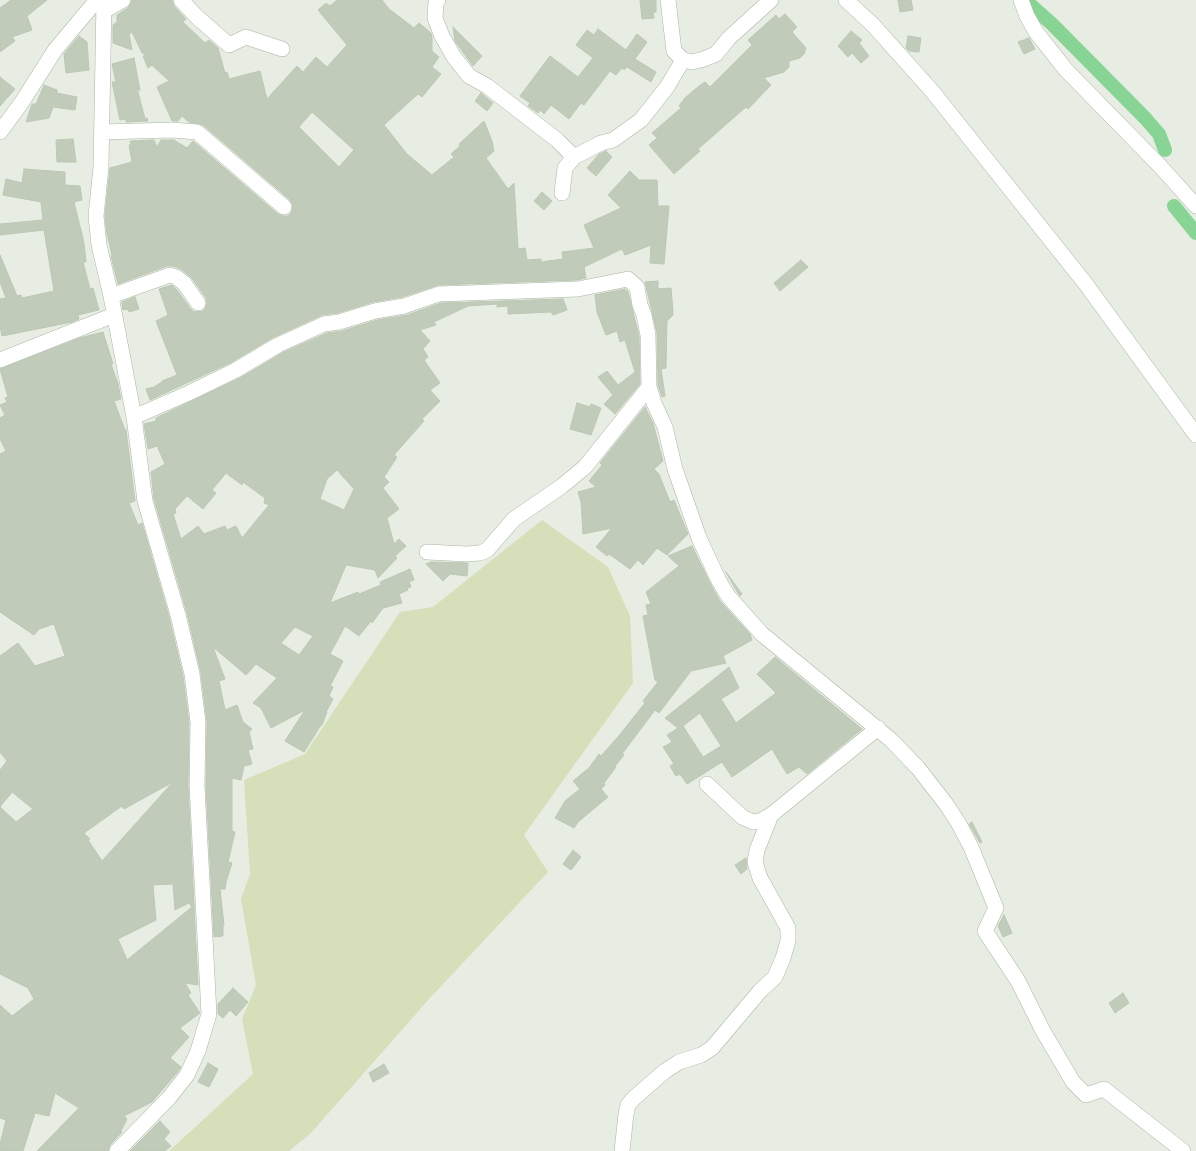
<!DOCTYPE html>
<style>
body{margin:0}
canvas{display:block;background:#e7ede2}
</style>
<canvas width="1196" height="1151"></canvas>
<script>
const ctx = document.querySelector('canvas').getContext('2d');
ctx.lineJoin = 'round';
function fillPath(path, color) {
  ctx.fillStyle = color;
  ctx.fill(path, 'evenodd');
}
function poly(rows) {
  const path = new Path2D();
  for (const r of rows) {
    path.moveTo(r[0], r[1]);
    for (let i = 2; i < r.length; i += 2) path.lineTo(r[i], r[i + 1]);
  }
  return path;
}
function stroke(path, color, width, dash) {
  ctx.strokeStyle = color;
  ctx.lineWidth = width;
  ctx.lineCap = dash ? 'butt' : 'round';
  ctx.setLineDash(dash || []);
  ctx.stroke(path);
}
const green = poly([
 [542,520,608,567,630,616,633,683,524,835,548,872,430,998,310,1134,289,1151,169,1151,253,1074,242,1019,256,985,241,899,250,874,244,780,305,754,400,612,433,607]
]);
const canal = poly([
 [1025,0,1052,24,1145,118,1159,134,1165,150],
 [1174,206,1196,233]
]);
const building = poly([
 [11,0,47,0,27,16,32,30,12,37,15,41,0,52,0,8,11,0],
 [132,0,172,0,174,6,186,19,183,22,205,43,209,40,218,48,225,73,227,72,229,79,260,71,267,99,297,66,303,72,316,57,327,67,347,45,318,10,326,3,330,6,337,0,382,0,389,9,414,28,419,23,431,33,432,37,432,51,439,57,432,67,441,74,422,97,418,94,384,125,407,154,432,175,454,157,451,154,460,146,459,144,484,121,492,141,494,151,486,158,508,189,514,183,518,249,525,248,527,260,541,259,541,262,563,259,562,252,594,248,584,225,621,208,608,195,630,171,639,180,657,180,658,206,669,206,664,264,650,263,651,245,625,255,622,249,584,267,586,278,577,280,438,285,402,297,373,302,337,313,322,315,274,337,232,362,150,400,146,389,154,387,162,382,162,381,177,375,156,321,168,315,159,289,172,285,177,290,190,308,194,312,203,311,206,307,207,303,206,298,191,277,181,269,173,266,167,266,118,284,111,256,112,255,107,234,105,216,110,168,132,162,129,145,131,145,130,141,154,140,157,147,161,140,174,140,187,148,193,141,278,214,283,216,288,216,291,213,293,208,290,200,203,125,189,122,182,116,178,121,172,121,157,87,169,81,152,65,148,68,143,56,146,55,142,53,132,32,129,34,132,50,113,43,113,25,117,22,117,15,128,8,132,0],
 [312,112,354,150,339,167,299,127,312,112],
 [640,0,656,0,656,12,653,12,654,18,642,19,640,0],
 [898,0,911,0,913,10,900,12,898,0],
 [785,14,797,27,792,32,806,48,804,54,800,58,789,61,789,67,784,72,764,78,771,85,748,109,746,107,698,149,700,151,674,174,649,145,657,138,652,133,681,108,679,106,685,98,699,86,705,82,710,87,752,45,748,40,776,15,779,19,785,14],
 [453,27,482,56,473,66,455,41,453,27],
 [598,29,626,50,637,34,647,42,635,59,656,72,651,82,627,67,624,70,622,68,616,75,610,71,584,105,581,103,569,119,551,105,544,114,540,110,538,113,528,106,530,103,520,96,550,56,578,77,593,58,576,45,587,30,594,35,598,29],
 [851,31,862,40,859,43,869,56,861,63,852,53,848,57,838,46,851,31],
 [79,36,87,42,89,70,66,73,64,54,79,36],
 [908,36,921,38,919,52,909,51,906,48,908,36],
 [1029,38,1035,49,1024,54,1018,42,1029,38],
 [134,58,140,91,137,88,145,119,147,118,148,121,126,122,126,119,120,120,112,82,116,82,112,64,134,58],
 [0,77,15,89,0,106,0,77],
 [44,85,57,90,57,93,77,97,75,110,53,107,49,118,26,122,32,104,36,104,44,85],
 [481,93,493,103,487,111,475,101,481,93],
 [73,139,76,162,57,162,56,140,73,139],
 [606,151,612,157,596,176,587,168,599,154,606,151],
 [24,169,65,172,65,185,80,186,82,200,74,202,84,243,86,262,83,262,90,289,93,288,99,310,78,315,79,319,72,322,2,336,0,326,0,299,6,298,0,282,0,255,17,296,21,295,22,298,54,291,44,230,0,235,0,224,43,220,41,202,3,195,6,179,22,183,24,169],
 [542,192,552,201,544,210,534,201,542,192],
 [801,260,808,267,780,291,774,283,801,260],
 [658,281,658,289,671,288,673,311,673,315,667,321,666,368,661,369,665,396,662,397,658,385,657,333,645,282,658,281],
 [625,289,628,292,639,336,640,384,615,414,604,404,613,395,598,377,607,371,618,385,635,372,625,340,620,342,617,331,606,335,597,312,595,295,625,289],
 [135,297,139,309,129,312,128,309,123,310,122,302,135,297],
 [563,299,567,310,553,315,551,312,508,314,508,306,497,307,497,304,468,306,434,322,436,325,420,330,430,341,423,349,428,357,424,360,440,383,430,390,440,401,422,419,424,421,394,455,397,457,384,477,389,482,383,488,399,509,387,518,394,544,399,539,406,546,395,556,397,558,378,578,375,570,346,565,330,603,358,592,359,594,381,585,380,582,410,569,414,580,409,582,411,587,407,588,408,590,399,594,402,603,383,608,372,623,371,621,359,636,345,626,330,654,343,661,330,686,333,687,329,696,333,699,326,712,327,712,322,725,321,725,304,752,285,741,305,710,271,728,261,708,253,703,277,678,256,664,246,675,213,647,225,679,219,681,225,710,237,705,243,722,252,729,249,732,253,749,248,750,252,764,244,766,241,780,232,778,232,831,235,832,228,862,232,863,226,882,225,889,220,889,224,925,223,925,223,936,214,937,206,786,207,722,201,673,187,613,154,499,151,472,165,464,157,446,148,449,144,424,156,421,156,418,240,378,282,353,327,333,342,331,377,320,407,315,441,303,563,299],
 [337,470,354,489,344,510,320,499,327,479,337,470],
 [226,473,242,485,243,482,265,498,264,503,269,505,242,538,236,526,227,530,225,526,204,534,198,526,181,539,173,514,176,513,175,509,187,496,203,509,216,493,212,490,226,473],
 [295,627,313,636,299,655,281,643,295,627],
 [103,332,113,364,111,364,118,384,121,399,114,401,125,430,126,430,135,501,129,503,138,525,142,523,169,617,183,676,189,723,188,786,198,985,185,983,191,993,188,995,200,1013,180,1028,189,1037,170,1058,181,1067,180,1069,152,1102,124,1116,127,1119,121,1131,122,1132,110,1145,108,1151,37,1151,79,1108,55,1093,49,1116,35,1113,23,1151,0,1151,0,1144,6,1120,0,1118,0,1005,12,1016,34,999,28,988,0,974,0,807,16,822,33,809,12,792,0,807,0,770,7,761,0,752,0,656,18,643,35,666,65,656,54,624,39,629,34,635,0,612,0,454,6,451,0,439,0,418,5,415,0,405,7,402,5,398,8,397,0,369,80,338,103,332],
 [173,782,102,861,88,840,90,839,84,833,122,806,124,809,173,782],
 [173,884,175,910,189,903,192,907,127,960,118,939,156,920,153,885,173,884],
 [577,403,590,407,591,404,601,408,591,435,570,429,577,403],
 [645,407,653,423,663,461,654,469,659,474,670,502,674,500,688,534,667,555,657,548,643,565,638,560,630,569,609,554,607,556,596,547,612,528,583,534,581,502,578,492,596,487,589,481,602,465,600,463,645,407],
 [692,546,711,585,720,601,750,634,752,640,723,656,726,663,691,671,659,713,655,710,622,754,624,755,615,766,616,767,604,783,605,785,601,789,608,797,578,822,574,828,555,818,565,801,580,789,573,781,589,768,599,754,601,756,617,738,645,703,643,701,658,682,655,680,643,616,648,615,646,605,651,604,646,592,679,566,668,556,692,546],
 [431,562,468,563,467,576,450,574,443,581,426,564,431,562],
 [726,572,742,594,740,596,736,590,726,572],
 [775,657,862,729,807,774,799,767,787,774,772,749,732,777,722,762,687,784,680,774,676,776,670,766,674,764,663,747,672,742,667,735,678,728,665,718,729,667,739,688,721,699,736,723,776,693,757,674,775,657],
 [700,713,721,746,703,757,683,726,700,713],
 [972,822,982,842,980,843,969,824,972,822],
 [573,850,581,857,571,870,563,864,573,850],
 [746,858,747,869,741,874,735,865,746,858],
 [1004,915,1012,933,1003,937,998,926,1004,915],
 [233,988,248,1002,236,1016,230,1010,223,1018,218,1014,218,1004,233,988],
 [1123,993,1129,1003,1115,1013,1109,1003,1123,993],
 [208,1063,218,1069,209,1087,198,1082,208,1063],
 [384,1064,389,1073,373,1082,369,1073,384,1064],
 [160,1121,170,1132,164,1139,171,1146,165,1151,130,1151,160,1121]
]);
const minor = poly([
 [104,0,101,167,96,216,99,245,111,296,134,417,145,501,178,615,192,674,198,722,197,786,209,1014,198,1051,187,1075,169,1098,117,1151],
 [181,0,197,17,229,45,246,37,282,49],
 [438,0,436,2,435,18,442,36,454,57,469,76,487,86,557,140,574,157,601,143,613,140,641,120,667,87,683,60],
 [668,0,674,51,683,60,692,62,704,59,716,54,729,38,771,0],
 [846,0,873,25,932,91,1085,283,1196,435],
 [1021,0,1027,16,1036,32,1066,70,1160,166,1196,206],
 [104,11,123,0],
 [0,132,22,102,55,50,97,0],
 [102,132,172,130,197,132,284,207],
 [562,193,565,168,574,157],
 [111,296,170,275,176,277,184,283,198,303],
 [0,360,114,315],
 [134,417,191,392,236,370,278,345,324,324,339,322,375,311,404,306,439,294,578,289,628,279,637,287,640,305,644,315,648,335,649,387,654,403,665,427,675,469,699,538,719,581,728,596,762,634,891,740,918,768,946,804,959,824,971,847,996,908,985,931,1018,981,1043,1031,1073,1082,1086,1095,1104,1089,1183,1151],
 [427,552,467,554,480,553,487,550,514,519,562,486,585,467,649,387],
 [707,784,742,817,753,822,760,821,771,815,878,728],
 [622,1151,626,1114,628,1105,634,1098,665,1071,679,1062,701,1055,712,1048,760,991,775,977,783,958,788,941,788,928,760,878,755,862,757,850,771,815]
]);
fillPath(green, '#d5dfba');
stroke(canal, '#88d495', 14);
fillPath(building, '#c1cbba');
stroke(building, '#bcc7b4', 1);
stroke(minor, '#aab5a4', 16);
stroke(minor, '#fff', 15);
</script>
